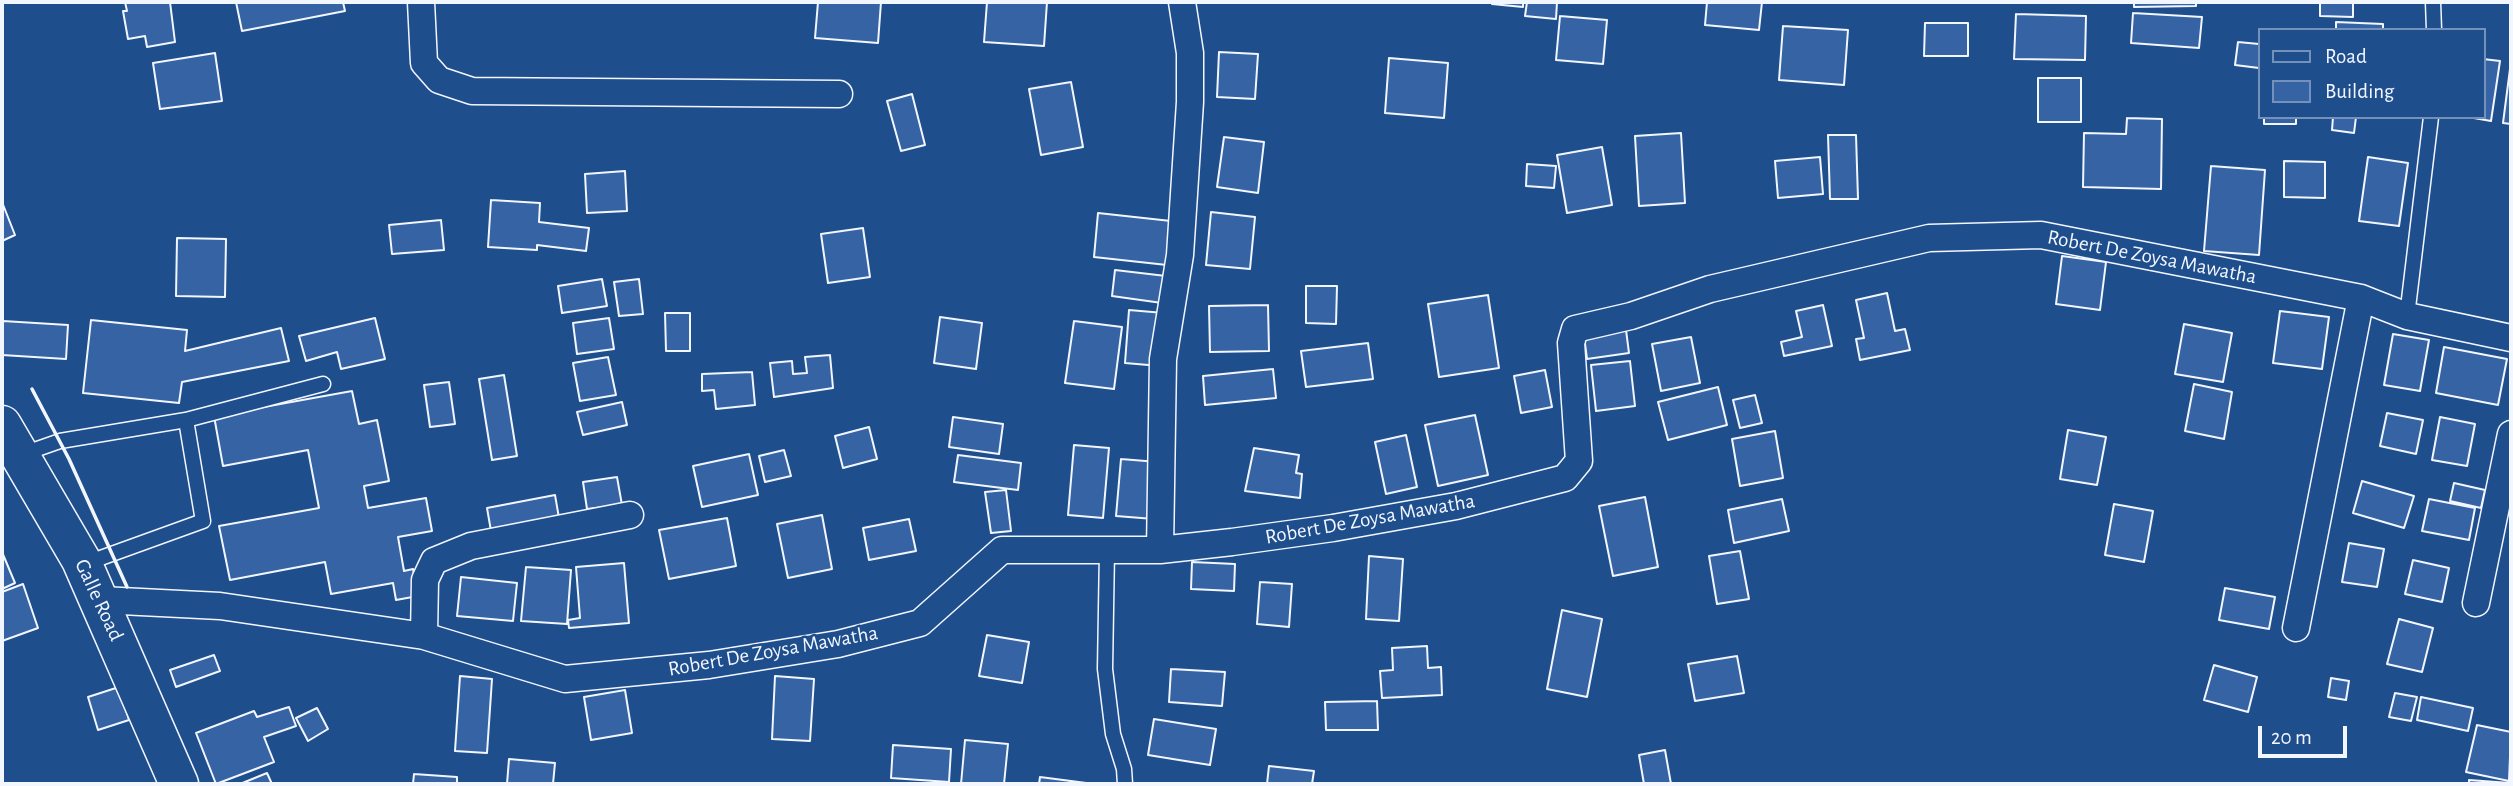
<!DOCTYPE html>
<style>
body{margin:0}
#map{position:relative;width:2513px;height:786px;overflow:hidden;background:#1f4e8c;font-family:"Alegreya Sans",sans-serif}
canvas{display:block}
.frame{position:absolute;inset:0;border:4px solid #f2f6ff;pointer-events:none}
.legend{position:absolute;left:2258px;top:28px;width:228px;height:91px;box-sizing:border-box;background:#1f4e8c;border:2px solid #7391ba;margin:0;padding:9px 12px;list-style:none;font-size:21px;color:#f2f6ff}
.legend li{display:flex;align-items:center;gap:14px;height:35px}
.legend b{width:35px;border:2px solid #7391ba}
.scale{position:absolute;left:2258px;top:726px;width:89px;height:32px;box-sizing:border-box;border:4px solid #f2f6ff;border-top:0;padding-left:9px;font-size:21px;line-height:24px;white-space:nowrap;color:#f2f6ff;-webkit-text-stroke:5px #1f4e8c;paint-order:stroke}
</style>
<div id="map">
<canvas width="2513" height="786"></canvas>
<div class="frame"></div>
<ul class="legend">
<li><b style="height:9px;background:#1f4e8c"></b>Road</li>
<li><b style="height:19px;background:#3563a3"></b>Building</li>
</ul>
<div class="scale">20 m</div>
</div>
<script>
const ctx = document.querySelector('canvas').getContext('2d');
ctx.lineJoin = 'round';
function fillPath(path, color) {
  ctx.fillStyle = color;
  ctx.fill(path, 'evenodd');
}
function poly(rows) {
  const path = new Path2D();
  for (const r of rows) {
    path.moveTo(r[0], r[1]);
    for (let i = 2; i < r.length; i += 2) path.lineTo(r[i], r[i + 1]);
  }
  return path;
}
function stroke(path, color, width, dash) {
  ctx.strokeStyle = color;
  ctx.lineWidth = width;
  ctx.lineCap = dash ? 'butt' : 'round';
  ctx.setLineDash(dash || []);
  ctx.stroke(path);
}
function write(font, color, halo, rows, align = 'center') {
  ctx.font = font + ' "Alegreya Sans",sans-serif';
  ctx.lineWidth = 5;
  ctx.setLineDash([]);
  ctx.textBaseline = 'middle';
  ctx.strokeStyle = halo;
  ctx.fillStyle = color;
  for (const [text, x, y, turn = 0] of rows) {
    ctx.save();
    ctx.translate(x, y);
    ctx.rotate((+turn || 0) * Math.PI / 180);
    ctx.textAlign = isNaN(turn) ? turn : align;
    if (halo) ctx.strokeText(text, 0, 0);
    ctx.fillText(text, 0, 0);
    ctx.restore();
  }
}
const building = poly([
 [125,2,170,2,175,42,147,47,145,36,128,39,123,11,127,11,125,2],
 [236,2,343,2,345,11,242,31,236,2],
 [818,2,881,2,878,43,815,38,818,2],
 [987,2,1047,2,1044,46,984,42,987,2],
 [1492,2,1523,2,1523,7,1492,4,1492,2],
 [1527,2,1557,2,1556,19,1525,16,1527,2],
 [1707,2,1762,2,1759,30,1705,25,1707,2],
 [2134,2,2196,2,2196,6,2134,7,2134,2],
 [2320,2,2353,2,2353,17,2320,16,2320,2],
 [2133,13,2202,17,2199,48,2131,43,2133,13],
 [2016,14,2086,16,2085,60,2014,59,2016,14],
 [1560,16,1607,20,1603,64,1556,60,1560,16],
 [2336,22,2383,24,2383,30,2336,30,2336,22],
 [1925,23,1968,23,1968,56,1924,56,1925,23],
 [1783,26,1848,30,1844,85,1779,80,1783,26],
 [2238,42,2259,44,2259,68,2235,65,2238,42],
 [1219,52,1258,54,1255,99,1217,97,1219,52],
 [215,53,222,101,160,109,153,63,215,53],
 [1389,58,1448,63,1444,118,1385,113,1389,58],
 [2483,59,2500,61,2491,121,2468,117,2483,117,2483,59],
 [2510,69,2511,69,2511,124,2503,123,2510,69],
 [2038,78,2081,78,2081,122,2038,122,2038,78],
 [1071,82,1083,147,1041,155,1029,89,1071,82],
 [912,94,925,145,901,151,887,101,912,94],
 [2264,117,2296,117,2296,124,2264,124,2264,117],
 [2333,117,2356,117,2354,133,2332,130,2333,117],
 [2127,118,2162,119,2161,189,2083,187,2084,133,2126,134,2127,118],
 [1681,133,1685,203,1639,206,1635,136,1681,133],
 [1828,135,1856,135,1858,199,1830,199,1828,135],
 [1224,137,1264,142,1258,193,1217,187,1224,137],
 [1602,147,1612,205,1567,213,1557,155,1602,147],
 [1820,157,1823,194,1778,198,1775,161,1820,157],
 [2368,157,2408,163,2399,226,2359,221,2368,157],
 [2284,161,2325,162,2325,198,2284,197,2284,161],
 [1527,164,1556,166,1554,188,1526,186,1527,164],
 [2211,166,2265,170,2259,255,2204,251,2211,166],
 [625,171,627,211,587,213,585,174,625,171],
 [491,200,540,203,539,222,589,228,586,251,537,245,537,250,488,247,491,200],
 [2,202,15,235,2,241,2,202],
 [1211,212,1255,217,1250,269,1206,265,1211,212],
 [1098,213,1180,222,1176,266,1094,257,1098,213],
 [441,220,444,250,392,254,389,225,441,220],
 [863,228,870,277,828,283,821,234,863,228],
 [177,238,226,239,225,297,176,296,177,238],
 [2062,256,2106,262,2100,310,2056,304,2062,256],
 [1115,270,1166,276,1162,303,1112,296,1115,270],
 [602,279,607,306,562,313,558,286,602,279],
 [639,279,643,314,619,316,614,282,639,279],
 [1306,286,1337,286,1336,324,1306,323,1306,286],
 [1887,293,1895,331,1905,329,1910,350,1860,360,1856,339,1864,338,1856,300,1887,293],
 [1488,295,1499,368,1439,377,1428,304,1488,295],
 [1268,305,1269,351,1210,352,1209,306,1268,305],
 [1823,305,1832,346,1784,356,1781,342,1802,337,1796,311,1823,305],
 [1129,310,1164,313,1160,366,1125,363,1129,310],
 [2280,311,2329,317,2322,369,2273,363,2280,311],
 [665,313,690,313,690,351,666,351,665,313],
 [940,317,982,323,976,369,934,363,940,317],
 [375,318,385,359,341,369,337,352,306,361,299,336,375,318],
 [609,318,614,349,577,354,573,323,609,318],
 [91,320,187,330,185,351,281,328,289,361,182,382,179,403,83,393,91,320],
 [3,321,68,325,66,359,2,355,3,321],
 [1074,321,1122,327,1114,389,1065,383,1074,321],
 [2184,324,2232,333,2223,382,2175,374,2184,324],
 [1626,330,1629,353,1587,359,1584,336,1626,330],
 [2393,334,2429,340,2420,391,2384,385,2393,334],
 [1691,337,1700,383,1661,391,1652,344,1691,337],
 [1368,343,1373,379,1306,387,1301,351,1368,343],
 [2444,347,2507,359,2498,405,2436,393,2444,347],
 [830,355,833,388,774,397,770,363,792,361,793,374,807,373,805,357,830,355],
 [608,357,616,395,580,401,573,363,608,357],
 [1630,361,1635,406,1596,411,1591,365,1630,361],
 [1273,369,1276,398,1205,405,1203,376,1273,369],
 [1545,370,1552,407,1521,413,1514,376,1545,370],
 [752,372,755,405,716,409,714,390,702,391,702,374,752,372],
 [504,375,517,456,492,460,479,379,504,375],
 [449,382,455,424,430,427,424,385,449,382],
 [2194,384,2232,392,2224,439,2185,431,2194,384],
 [1718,387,1727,425,1668,440,1658,402,1718,387],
 [352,391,359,424,377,420,389,481,364,486,368,508,426,498,432,531,398,537,404,571,413,569,418,596,396,600,393,583,331,594,325,562,230,580,219,526,319,508,308,450,223,466,214,416,352,391],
 [1755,395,1762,423,1740,428,1733,400,1755,395],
 [622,402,627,425,583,435,577,412,622,402],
 [2387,413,2423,420,2416,454,2380,446,2387,413],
 [1475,415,1488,475,1438,486,1425,425,1475,415],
 [953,417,1003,424,999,454,949,447,953,417],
 [2440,417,2475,424,2467,466,2432,460,2440,417],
 [869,427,877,459,843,468,835,436,869,427],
 [2068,430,2106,437,2097,485,2060,479,2068,430],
 [1775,431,1783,478,1740,486,1732,439,1775,431],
 [1406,435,1417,487,1386,494,1375,442,1406,435],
 [1074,445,1109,448,1103,518,1068,515,1074,445],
 [1254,448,1299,455,1296,473,1302,474,1300,498,1245,491,1254,448],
 [784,450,791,476,765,482,759,456,784,450],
 [749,454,758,495,702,507,693,466,749,454],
 [958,455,1021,463,1018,490,954,482,958,455],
 [1121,459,1158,462,1154,519,1116,516,1121,459],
 [617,477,622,505,587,509,583,482,617,477],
 [2362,481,2414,496,2404,528,2353,513,2362,481],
 [2454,483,2485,490,2481,508,2450,501,2454,483],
 [1006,490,1011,531,991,533,985,492,1006,490],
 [555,495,559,518,491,531,487,508,555,495],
 [1645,497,1658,567,1613,576,1599,506,1645,497],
 [1782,499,1789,531,1734,543,1728,510,1782,499],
 [2429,499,2475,508,2469,540,2422,531,2429,499],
 [2114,504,2153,511,2144,562,2105,555,2114,504],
 [822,515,832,569,788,578,777,524,822,515],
 [727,518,736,566,669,579,659,530,727,518],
 [909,519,916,551,869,560,863,528,909,519],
 [2349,543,2384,549,2377,587,2342,582,2349,543],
 [1740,551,1749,599,1717,604,1709,556,1740,551],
 [2,552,15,583,2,589,2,552],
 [1369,556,1403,559,1399,621,1366,619,1369,556],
 [2413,560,2449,568,2442,602,2405,594,2413,560],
 [1192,562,1235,564,1234,591,1191,589,1192,562],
 [624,563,629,623,569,628,568,620,580,618,576,567,624,563],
 [526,567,571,570,567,624,521,621,526,567],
 [461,577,517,583,513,621,457,616,461,577],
 [1260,582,1292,584,1289,627,1257,624,1260,582],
 [23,584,38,628,2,641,2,592,23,584],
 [2225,588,2275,597,2269,629,2219,620,2225,588],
 [1562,610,1602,619,1587,697,1547,689,1562,610],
 [2399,619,2433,628,2422,672,2387,664,2399,619],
 [987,635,1029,642,1022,683,979,676,987,635],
 [1427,646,1428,668,1441,667,1442,695,1382,698,1380,671,1393,670,1392,648,1427,646],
 [214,655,220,671,176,687,170,670,214,655],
 [1737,656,1744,693,1695,701,1688,664,1737,656],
 [2214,665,2257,677,2248,712,2204,700,2214,665],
 [1171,669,1225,672,1222,706,1169,702,1171,669],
 [460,676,492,679,487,753,455,751,460,676],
 [775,676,814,679,810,741,772,739,775,676],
 [2331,678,2349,681,2346,700,2328,697,2331,678],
 [119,687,129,720,98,730,88,697,119,687],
 [625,690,632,733,591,740,584,697,625,690],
 [2395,693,2417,697,2411,721,2389,717,2395,693],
 [2421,697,2473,708,2468,731,2417,720,2421,697],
 [1377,701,1378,730,1326,730,1325,702,1377,701],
 [289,707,296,726,264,737,274,762,216,784,196,733,254,711,257,717,289,707],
 [317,708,328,729,308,741,296,718,317,708],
 [1154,719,1216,729,1210,765,1148,755,1154,719],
 [2477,725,2511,732,2509,781,2466,772,2477,725],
 [965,740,1008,744,1004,784,961,784,965,740],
 [893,745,951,749,949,782,891,778,893,745],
 [1665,750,1671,784,1644,784,1639,755,1665,750],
 [509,759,555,763,553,784,507,784,509,759],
 [1269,766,1314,771,1312,784,1267,784,1269,766],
 [267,773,272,784,240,784,267,773],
 [414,774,457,777,457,784,413,784,414,774],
 [1040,777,1094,784,1039,784,1040,777],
 [2469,780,2510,783,2510,784,2469,784,2469,780]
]);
const lane = poly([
 [2433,2,2434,30],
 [2407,316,2431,117],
 [186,420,323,384],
 [23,454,60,441,186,420,203,521,84,564],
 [1107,550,1105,669,1113,734,1124,769,1125,784]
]);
const street = poly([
 [421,2,424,63,439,80,472,91,839,94],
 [1160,550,1163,359,1180,255,1190,102,1190,53,1182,2],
 [101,600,220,606,424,636,565,679,709,665,838,644,920,623,1002,550,1160,550,1232,542,1333,528,1456,506,1565,478,1579,461,1571,343,1575,329,1631,316,1710,289,1929,238,2041,235,2361,298,2407,316,2511,338],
 [2476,603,2511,434],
 [2296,628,2361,298],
 [424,636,425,580,434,561,471,546,630,515]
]);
const highway = poly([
 [2,425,81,560,179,784]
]);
const wall = poly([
 [32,389,69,459,127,587]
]);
const streetNames = [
 ["Robert De Zoysa Mawatha",2152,257,11],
 ["Robert De Zoysa Mawatha",1370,519,-10],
 ["Galle Road",99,600,65],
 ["Robert De Zoysa Mawatha",773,651,-10]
];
fillPath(building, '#3563a3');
stroke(building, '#f2f6ff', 2);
stroke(lane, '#f2f6ff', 17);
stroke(street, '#f2f6ff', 29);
stroke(highway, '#f2f6ff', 41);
stroke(lane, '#1f4e8c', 14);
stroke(street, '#1f4e8c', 26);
stroke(highway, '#1f4e8c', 38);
stroke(wall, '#f2f6ff', 3.5);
write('21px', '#f2f6ff', '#1f4e8c', streetNames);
</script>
